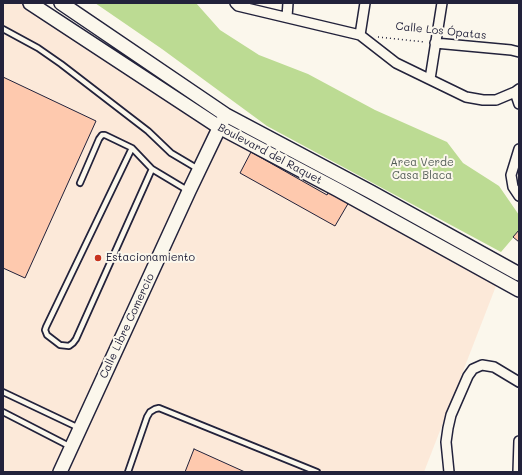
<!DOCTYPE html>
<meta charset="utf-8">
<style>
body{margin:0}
#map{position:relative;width:522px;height:475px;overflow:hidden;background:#fbf7ec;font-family:Mali,sans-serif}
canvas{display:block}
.frame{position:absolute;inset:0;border:4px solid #22223b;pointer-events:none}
</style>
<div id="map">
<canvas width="522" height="475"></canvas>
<div class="frame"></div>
</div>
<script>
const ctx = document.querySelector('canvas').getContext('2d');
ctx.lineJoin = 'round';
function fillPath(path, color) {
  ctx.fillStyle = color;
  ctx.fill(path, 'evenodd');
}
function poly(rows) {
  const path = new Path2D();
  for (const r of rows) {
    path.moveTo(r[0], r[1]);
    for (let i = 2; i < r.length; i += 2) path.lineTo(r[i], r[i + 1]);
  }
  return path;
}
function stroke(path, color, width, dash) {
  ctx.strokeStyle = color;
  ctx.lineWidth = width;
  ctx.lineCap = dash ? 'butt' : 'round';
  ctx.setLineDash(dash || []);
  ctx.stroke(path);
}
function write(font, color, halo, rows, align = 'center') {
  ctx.font = font + ' Mali,sans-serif';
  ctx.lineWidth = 4;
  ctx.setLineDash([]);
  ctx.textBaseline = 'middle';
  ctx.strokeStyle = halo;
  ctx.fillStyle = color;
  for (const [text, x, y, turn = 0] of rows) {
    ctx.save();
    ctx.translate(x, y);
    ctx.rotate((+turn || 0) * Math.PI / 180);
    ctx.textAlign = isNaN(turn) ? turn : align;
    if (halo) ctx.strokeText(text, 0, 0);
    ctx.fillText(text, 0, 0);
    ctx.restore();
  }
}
const built = poly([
 [3,3,37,3,496,286,424,472,3,472]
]);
const green = poly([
 [95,3,196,3,220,30,259,55,308,74,375,110,447,142,463,163,499,186,519,215,519,231,501,252,267,126,162,49]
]);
const building = poly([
 [3,77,96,121,25,278,3,268,3,77],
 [251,152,327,195,329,191,349,202,335,226,240,173,251,152],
 [519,230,519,242,513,237,519,230],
 [194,449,245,472,185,472,194,449]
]);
const path = poly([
 [378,37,425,42]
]);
const lane = poly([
 [3,29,38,48,61,64,148,131,171,153,198,169],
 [132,148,46,327,45,330,47,335,60,345,69,346,73,343,76,339,152,169],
 [80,183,99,139,102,135,105,135,132,148,152,169,187,190],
 [3,392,79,428],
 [3,412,71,447],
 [128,472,147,417,150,412,155,409,159,408,317,472]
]);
const street = poly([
 [235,3,238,6,360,35,396,63,466,97,483,100,496,100,515,92,519,89],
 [287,17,288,3],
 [360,35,365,3],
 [435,43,511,50,519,52],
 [430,79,442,3],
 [515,92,519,104],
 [519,149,511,175,513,187,519,196],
 [449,472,446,442,448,428,451,415,468,376,473,369,482,365,494,367,519,382],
 [518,472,519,441]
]);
const secondary = poly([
 [30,3,219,127,338,190,519,290],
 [61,3,226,115,371,192,519,274],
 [60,472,189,191,223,120]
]);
const markers = [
 [98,258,4,"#c8321e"]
];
const streetNames = [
 ["Calle Los Ópatas",441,31,6],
 ["Boulevard del Raquet",270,154,28],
 ["Calle Libre Comercio",127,326,-65]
];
const parkNames = [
 ["Area Verde",422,163],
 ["Casa Blaca",422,176]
];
const poiNames = [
 ["Estacionamiento",106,258]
];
fillPath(built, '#fce9d9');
fillPath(green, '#bcdb93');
fillPath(building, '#fec9ae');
stroke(building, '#22223b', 1);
stroke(lane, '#22223b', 8);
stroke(street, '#22223b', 12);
stroke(secondary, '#22223b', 16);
stroke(path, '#22223b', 1.5, [1, 3]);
stroke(lane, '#fbf7ec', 4.5);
stroke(street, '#fbf7ec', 9);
stroke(secondary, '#fbf7ec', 13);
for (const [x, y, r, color] of markers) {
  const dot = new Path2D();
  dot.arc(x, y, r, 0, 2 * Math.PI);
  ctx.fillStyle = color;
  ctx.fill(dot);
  stroke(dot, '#fbf7ec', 1.5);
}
write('11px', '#22223b', '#fbf7ec', streetNames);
write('11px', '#505a55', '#fbf7ec', parkNames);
write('11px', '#22223b', '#fbf7ec', poiNames, 'left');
</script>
